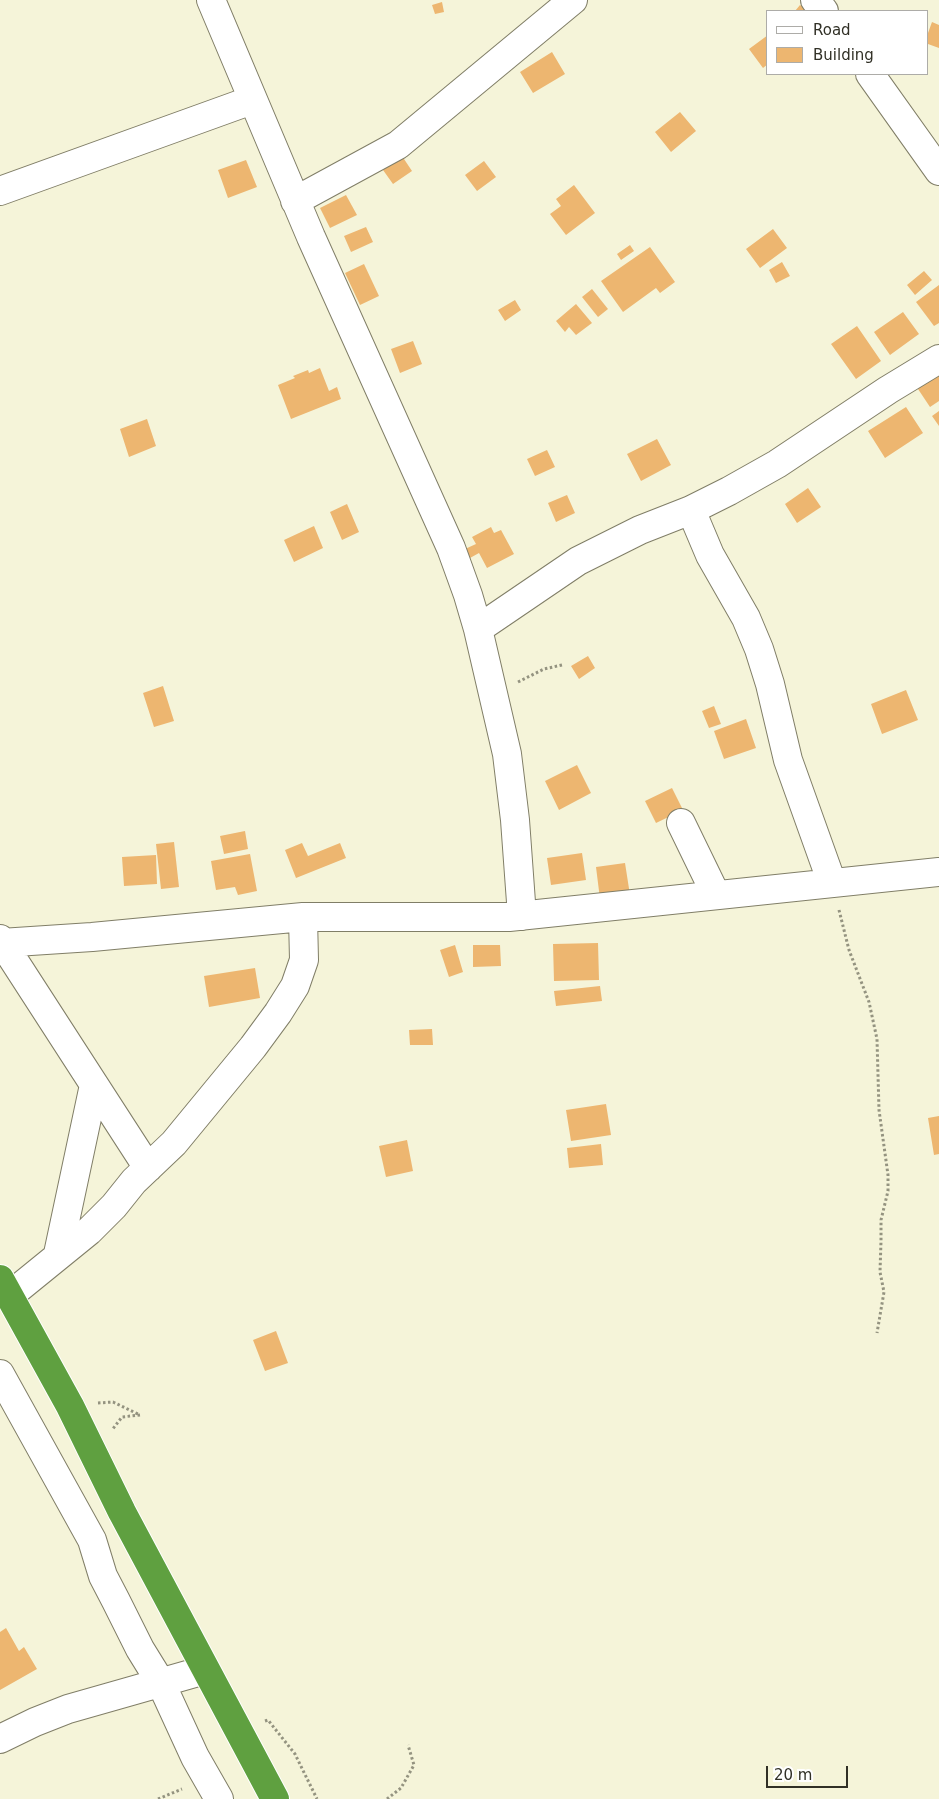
<!DOCTYPE html>
<style>
body{margin:0}
#map{position:relative;width:939px;height:1799px;overflow:hidden;background:#f5f4d9;font-family:"DejaVu Sans",sans-serif}
canvas{display:block}
.legend{position:absolute;left:766px;top:10px;width:162px;height:65px;box-sizing:border-box;background:#fff;border:1px solid #adaca8;margin:0;padding:6px 9px;list-style:none;font-size:15px;color:#313026}
.legend li{display:flex;align-items:center;gap:10px;height:25px}
.legend b{width:25px;border:1px solid #adaca8}
.scale{position:absolute;left:766px;top:1766px;width:82px;height:22px;box-sizing:border-box;border:2px solid #313026;border-top:0;padding-left:6px;font-size:15px;line-height:18px;white-space:nowrap;color:#313026;-webkit-text-stroke:4px #fff;paint-order:stroke}
</style>
<div id="map">
<canvas width="939" height="1799"></canvas>
<ul class="legend">
<li><b style="height:6px;background:#fff"></b>Road</li>
<li><b style="height:14px;background:#edb670"></b>Building</li>
</ul>
<div class="scale">20 m</div>
</div>
<script>
const ctx = document.querySelector('canvas').getContext('2d');
ctx.lineJoin = 'round';
function fillPath(path, color) {
  ctx.fillStyle = color;
  ctx.fill(path, 'evenodd');
}
function poly(rows) {
  const path = new Path2D();
  for (const r of rows) {
    path.moveTo(r[0], r[1]);
    for (let i = 2; i < r.length; i += 2) path.lineTo(r[i], r[i + 1]);
  }
  return path;
}
function stroke(path, color, width, dash) {
  ctx.strokeStyle = color;
  ctx.lineWidth = width;
  ctx.lineCap = dash ? 'butt' : 'round';
  ctx.setLineDash(dash || []);
  ctx.stroke(path);
}
const building = poly([
 [442,2,444,12,435,14,432,5],
 [800,5,809,11,795,11],
 [932,22,939,25,939,48,928,44,928,33],
 [768,35,768,64,763,68,749,49],
 [552,52,565,74,533,93,520,72],
 [680,112,696,131,671,152,655,132],
 [402,156,412,171,393,184,383,170],
 [246,160,257,187,228,198,218,170],
 [484,161,496,177,477,191,465,175],
 [574,185,595,213,566,235,550,214,561,206,556,199],
 [346,195,357,215,330,228,320,208],
 [366,227,373,242,351,252,344,236],
 [773,229,787,248,760,268,746,249],
 [630,245,634,251,621,260,617,254],
 [650,247,675,282,660,293,656,288,623,312,601,281],
 [782,262,790,276,776,283,769,270],
 [364,264,379,296,360,305,345,273],
 [924,271,932,280,915,295,907,285],
 [939,285,939,323,934,326,916,302],
 [592,289,608,309,598,317,582,297],
 [515,300,521,310,505,321,498,310],
 [576,304,592,323,576,335,569,327,565,332,556,321],
 [903,312,919,334,890,355,874,332],
 [857,326,881,361,856,379,831,344],
 [413,341,422,364,400,373,391,349],
 [939,365,939,401,930,407,912,380],
 [320,368,329,391,337,387,341,399,291,419,278,385,295,378,293,376,308,370,309,373],
 [906,407,923,433,885,458,868,431],
 [939,411,939,426,932,416],
 [147,419,156,446,129,457,120,429],
 [657,439,671,465,641,481,627,454],
 [547,450,555,467,535,476,527,459],
 [808,488,821,507,797,523,785,504],
 [567,495,575,513,556,522,548,503],
 [347,504,359,532,342,540,330,512],
 [314,526,323,548,294,562,284,540],
 [491,527,494,533,501,530,514,554,487,568,479,553,470,558,465,549,476,544,472,537],
 [588,656,595,668,579,679,571,666],
 [163,686,174,721,154,727,143,693],
 [906,690,918,720,882,734,871,704],
 [714,706,721,724,709,728,702,711],
 [746,719,756,748,724,759,714,731],
 [577,765,591,793,559,810,545,781],
 [672,788,683,810,656,823,645,801],
 [245,831,248,849,224,854,220,836],
 [174,842,179,887,161,889,156,844],
 [302,843,308,856,340,843,346,858,296,878,285,850],
 [582,853,586,880,551,885,547,858],
 [250,854,257,891,238,895,235,887,216,890,211,861],
 [156,855,157,884,124,886,122,857],
 [625,863,630,895,600,899,596,867],
 [598,943,599,980,554,981,553,944],
 [455,945,463,972,449,977,440,950],
 [473,945,500,945,501,966,473,967],
 [255,968,260,998,209,1007,204,976],
 [600,986,602,1001,556,1006,554,991],
 [432,1029,433,1045,410,1045,409,1030],
 [606,1104,611,1135,571,1141,566,1110],
 [939,1116,939,1154,934,1155,928,1118],
 [407,1140,413,1171,386,1177,379,1146],
 [601,1144,603,1165,569,1168,567,1148],
 [276,1331,288,1363,265,1371,253,1340],
 [6,1628,19,1651,24,1647,37,1669,0,1690,0,1632]
]);
const path = poly([
 [518,682,544,669,562,665],
 [839,910,849,950,869,1002,877,1039,879,1110,888,1175,888,1191,881,1220,881,1241,880,1272,884,1292,877,1333],
 [98,1403,113,1402,140,1415,122,1417,112,1430],
 [265,1721,268,1720,295,1754,317,1799],
 [158,1799,182,1789],
 [387,1799,401,1788,414,1765,408,1745]
]);
const street = poly([
 [211,0,311,237,451,548,468,595,478,629,507,754,515,820,522,916],
 [815,0,824,11],
 [870,74,939,171],
 [0,191,252,100],
 [295,201,398,145,573,0],
 [691,510,710,555,746,618,759,649,770,684,788,760,832,883],
 [478,629,578,561,640,530,691,510,729,491,777,464,888,390,939,359],
 [681,823,716,895],
 [0,939,148,1168],
 [0,943,92,937,303,917,509,917,939,872],
 [58,1254,94,1085],
 [9,1296,89,1231,114,1206,134,1181,174,1143,253,1047,278,1013,295,986,304,960,303,917],
 [0,1374,92,1540,103,1576,116,1601,140,1649,161,1683,195,1757,219,1799],
 [0,1739,35,1722,68,1709,205,1670]
]);
const highway = poly([
 [0,1279,70,1406,122,1512,275,1799]
]);
fillPath(building, '#edb670');
stroke(street, '#807e67', 30);
stroke(highway, '#fff', 30);
stroke(path, '#949380', 3, [2.5, 2.5]);
stroke(street, '#fff', 28);
stroke(highway, '#5fa040', 28);
</script>
